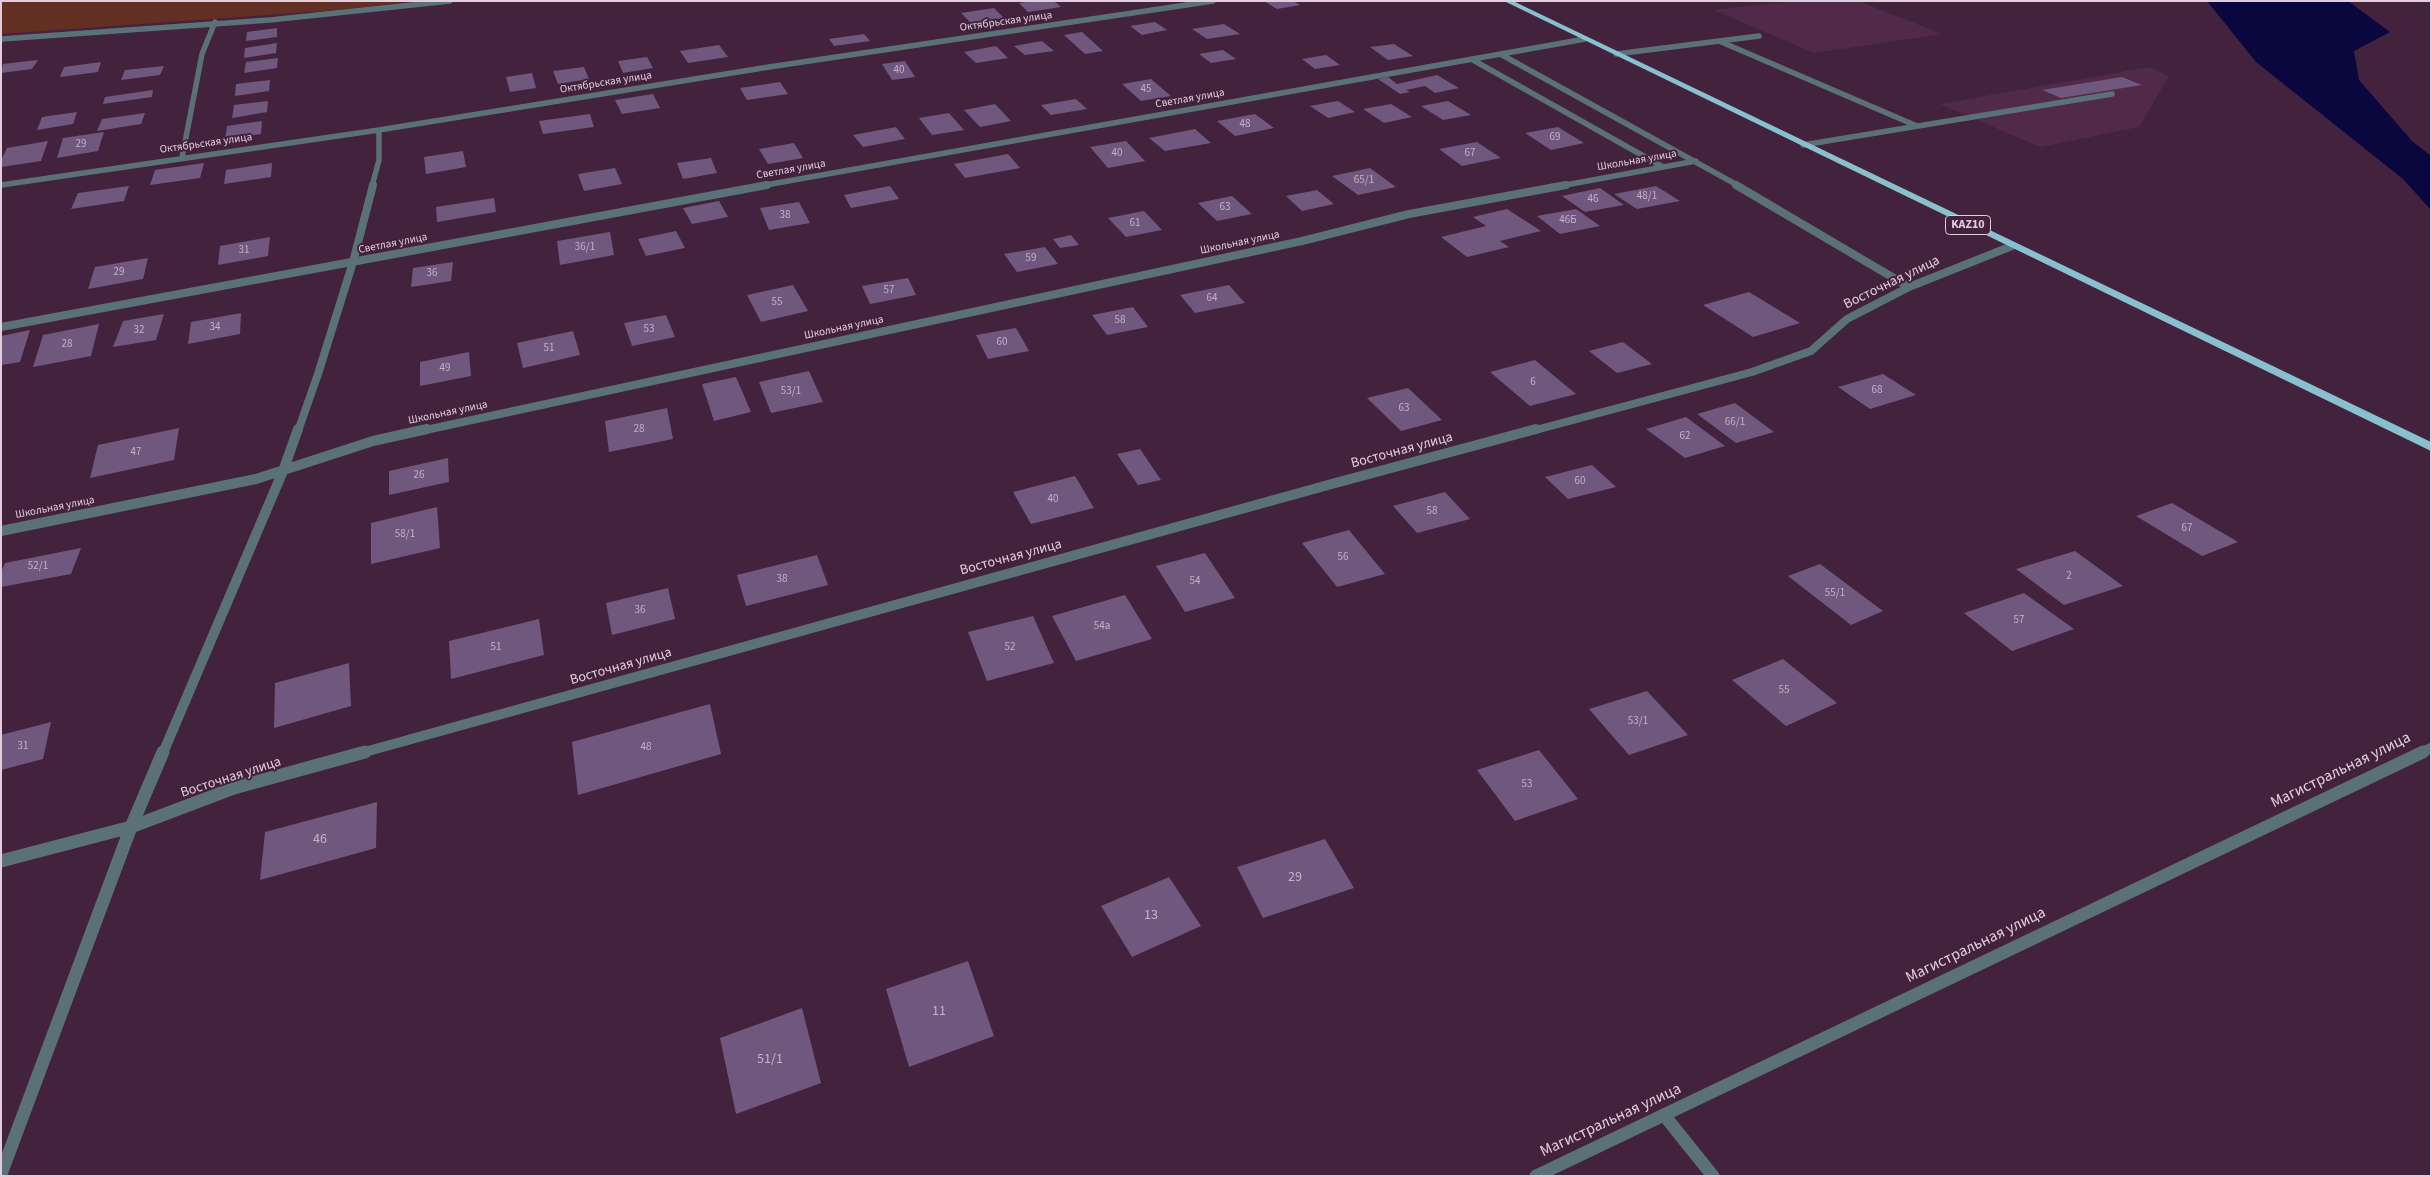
<!DOCTYPE html>
<meta charset="utf-8">
<style>
body{margin:0}
#map{position:relative;width:2432px;height:1177px;overflow:hidden;background:#43223e;font-family:"Source Sans 3",sans-serif}
canvas{display:block}
.frame{position:absolute;inset:0;border:2px solid #e2cddd;pointer-events:none}
</style>
<div id="map">
<canvas width="2432" height="1177"></canvas>
<div class="frame"></div>
</div>
<script>
const ctx = document.querySelector('canvas').getContext('2d');
ctx.lineJoin = 'round';
function fillPath(path, color) {
  ctx.fillStyle = color;
  ctx.fill(path, 'evenodd');
}
function poly(rows) {
  const path = new Path2D();
  for (const r of rows) {
    path.moveTo(r[0], r[1]);
    for (let i = 2; i < r.length; i += 2) path.lineTo(r[i], r[i + 1]);
  }
  return path;
}
function stroke(path, color, width, dash) {
  ctx.strokeStyle = color;
  ctx.lineWidth = width;
  ctx.lineCap = dash ? 'butt' : 'round';
  ctx.setLineDash(dash || []);
  ctx.stroke(path);
}
function write(font, color, halo, rows, align = 'center') {
  ctx.font = font + ' "Source Sans 3",sans-serif';
  ctx.lineWidth = 4;
  ctx.setLineDash([]);
  ctx.textBaseline = 'middle';
  ctx.strokeStyle = halo;
  ctx.fillStyle = color;
  for (const [text, x, y, turn = 0] of rows) {
    ctx.save();
    ctx.translate(x, y);
    ctx.rotate((+turn || 0) * Math.PI / 180);
    ctx.textAlign = isNaN(turn) ? turn : align;
    if (halo) ctx.strokeText(text, 0, 0);
    ctx.fillText(text, 0, 0);
    ctx.restore();
  }
}
const built = poly([
 [1795,1,1858,1,1942,34,1814,53,1714,10],
 [2149,67,2169,76,2139,127,2040,147,1940,104]
]);
const green = poly([
 [1,1,417,1,338,10,1,34]
]);
const water = poly([
 [2207,1,2348,1,2390,32,2354,51,2359,80,2412,141,2431,156,2431,210,2403,179,2256,62]
]);
const building = poly([
 [1032,1,1054,1,1061,7,1028,12,1019,3],
 [1264,1,1293,1,1300,5,1277,9],
 [994,8,1004,18,971,23,961,13],
 [1155,22,1167,30,1142,35,1130,26],
 [1224,24,1240,34,1207,39,1192,29],
 [277,28,277,37,246,41,247,32],
 [1082,32,1103,51,1085,54,1064,35],
 [864,34,870,41,834,46,829,39],
 [1042,41,1054,51,1025,55,1014,46],
 [277,43,276,53,244,58,245,48],
 [1394,44,1413,56,1388,60,1370,47],
 [719,45,728,57,688,63,680,51],
 [996,46,1008,58,976,63,964,52],
 [1223,50,1236,59,1211,63,1199,54],
 [1326,55,1340,65,1315,69,1302,59],
 [647,57,653,68,623,73,618,61],
 [278,58,277,68,244,73,246,62],
 [38,60,32,69,1,73,3,64],
 [905,61,915,77,892,80,882,64],
 [101,62,98,72,60,77,64,67],
 [164,66,160,75,121,80,125,70],
 [584,67,589,79,558,84,553,71],
 [532,73,536,88,510,92,506,77],
 [1437,75,1459,88,1435,93,1425,86,1406,90,1410,92,1400,94,1378,79,1388,77,1397,84],
 [2122,77,2142,85,2061,98,2042,90],
 [1151,79,1171,96,1141,101,1122,84],
 [270,80,269,91,235,96,236,84],
 [780,82,788,94,747,100,740,88],
 [153,90,152,97,103,104,105,97],
 [653,94,660,108,622,114,615,100],
 [1076,99,1087,109,1051,115,1041,105],
 [268,101,267,112,232,118,234,105],
 [1338,101,1355,112,1328,118,1310,106],
 [1448,101,1471,115,1443,120,1421,106],
 [995,104,1011,121,980,127,964,110],
 [1391,104,1412,117,1384,123,1363,109],
 [77,112,73,124,37,130,42,117],
 [145,113,141,124,97,131,102,119],
 [949,113,964,130,932,135,919,118],
 [590,114,594,127,543,134,539,121],
 [1255,114,1274,128,1235,136,1217,121],
 [262,121,261,134,225,139,227,126],
 [896,127,905,139,863,147,853,135],
 [1558,127,1584,143,1551,150,1525,133],
 [1195,129,1211,143,1165,151,1149,138],
 [104,132,98,151,57,158,63,138],
 [48,141,41,161,1,167,1,160,7,148],
 [1126,141,1145,161,1108,168,1090,147],
 [1477,142,1501,158,1462,166,1439,149],
 [794,143,803,158,768,164,759,149],
 [463,151,466,167,426,174,424,157],
 [1008,154,1020,168,965,178,954,164],
 [711,158,717,173,683,179,677,163],
 [204,163,200,178,150,185,155,170],
 [272,163,271,177,224,184,226,170],
 [615,168,622,184,584,191,578,174],
 [1370,168,1396,187,1358,195,1332,176],
 [129,186,124,201,71,209,78,193],
 [890,186,899,199,851,208,844,195],
 [1656,186,1680,201,1637,209,1614,194],
 [1600,188,1624,205,1585,212,1562,196],
 [1317,190,1334,204,1302,211,1286,196],
 [1232,196,1252,214,1217,221,1198,203],
 [494,198,496,212,437,222,436,207],
 [719,201,728,217,692,224,683,208],
 [799,202,810,223,769,230,760,208],
 [1507,209,1541,231,1500,241,1509,247,1467,257,1441,237,1486,226,1473,217],
 [1576,209,1600,226,1560,234,1537,216],
 [1144,211,1162,230,1126,237,1108,218],
 [676,231,685,248,646,256,638,239],
 [610,232,614,255,560,265,557,241],
 [1071,235,1079,245,1060,248,1053,239],
 [270,237,268,256,218,265,220,246],
 [1045,247,1058,264,1017,272,1004,254],
 [148,258,143,279,88,289,95,267],
 [453,262,451,281,411,287,413,268],
 [908,278,916,295,870,304,862,286],
 [793,285,808,311,761,322,747,295],
 [1229,285,1245,303,1195,313,1180,295],
 [1749,292,1800,323,1753,337,1703,305],
 [1133,307,1148,327,1107,335,1092,315],
 [241,313,240,334,188,344,191,322],
 [164,314,156,340,113,347,123,321],
 [666,315,675,337,632,346,624,323],
 [99,324,91,356,33,367,43,335],
 [1016,328,1029,351,988,359,976,335],
 [30,330,20,362,1,365,1,336],
 [573,331,580,355,523,368,517,343],
 [1623,342,1652,364,1617,373,1589,351],
 [469,352,471,376,420,386,420,362],
 [1535,360,1576,394,1530,406,1490,372],
 [809,371,823,402,771,413,759,382],
 [1883,374,1916,395,1870,409,1838,387],
 [736,377,751,412,714,421,702,384],
 [1408,388,1442,420,1401,431,1367,398],
 [1735,403,1774,432,1736,443,1697,414],
 [667,408,673,439,609,452,605,421],
 [1686,417,1725,446,1685,458,1646,429],
 [179,428,174,460,90,478,98,445],
 [1140,449,1161,480,1138,485,1117,454],
 [448,458,449,482,389,495,389,471],
 [1592,465,1616,487,1568,499,1545,477],
 [1075,476,1094,508,1031,524,1013,492],
 [1445,492,1470,519,1417,533,1393,506],
 [2172,503,2238,542,2202,556,2136,516],
 [437,507,440,548,371,564,371,523],
 [1349,530,1385,574,1337,587,1302,543],
 [81,548,71,574,1,587,1,572,5,563],
 [2075,551,2123,586,2064,605,2016,569],
 [1205,553,1235,598,1185,612,1156,566],
 [817,555,828,585,746,606,737,575],
 [1820,564,1883,611,1851,625,1788,576],
 [668,588,675,619,612,635,606,603],
 [2024,593,2074,629,2012,651,1964,613],
 [1125,595,1152,639,1076,661,1052,616],
 [1033,616,1054,663,987,681,968,632],
 [539,619,544,655,451,679,449,641],
 [1783,659,1837,703,1786,726,1732,680],
 [349,663,351,706,274,728,275,683],
 [1647,691,1688,735,1629,755,1589,709],
 [710,704,721,754,578,795,572,742],
 [51,722,43,759,1,770,1,735],
 [1539,750,1578,799,1515,821,1477,770],
 [377,802,376,848,260,880,265,832],
 [1325,839,1354,888,1263,918,1237,867],
 [1169,877,1201,926,1132,957,1101,906],
 [968,961,994,1036,909,1067,886,989],
 [802,1008,821,1083,736,1114,720,1038]
]);
const serviceFar1 = poly([
 [1719,41,1917,126],
 [1616,54,1759,36],
 [1803,145,2112,94]
]);
const service = poly([
 [1664,1115,1713,1176]
]);
const minorFar3 = poly([
 [1,39,270,20,450,1],
 [1502,55,1739,186],
 [1473,60,1663,167],
 [182,158,202,54,215,22],
 [1,185,379,130,769,67,1213,1],
 [372,186,379,160,379,130],
 [760,186,1585,39],
 [1560,186,1696,161]
]);
const minorFar2 = poly([
 [1736,185,1909,287],
 [1,327,767,185],
 [298,431,318,374,353,262,373,185],
 [421,431,1302,241,1409,214,1566,185],
 [1532,431,1752,372,1811,351,1847,319,1909,287,2012,246]
]);
const minorFar1 = poly([
 [1,531,256,479,373,441,427,429],
 [163,753,283,471,298,429],
 [361,753,1328,485,1536,429],
 [2421,753,2431,748]
]);
const minor = poly([
 [1,861,131,827,234,788,365,752],
 [1,1174,131,827,163,752],
 [1536,1176,2423,752]
]);
const trunk = poly([
 [1504,1,1513,1,2431,442,2431,451,1504,1]
]);
const farStreetnames = [
 ["Октябрьская улица",1006,22,-8],
 ["Октябрьская улица",606,83,-9],
 ["Светлая улица",1190,99,-10],
 ["Октябрьская улица",206,144,-8],
 ["Школьная улица",1637,161,-10],
 ["Светлая улица",791,170,-10],
 ["Школьная улица",1240,243,-12],
 ["Светлая улица",393,244,-11],
 ["Школьная улица",844,328,-12],
 ["Школьная улица",448,413,-12],
 ["Школьная улица",55,508,-11]
];
const numberNames = [
 ["40",899,71],
 ["45",1146,90],
 ["48",1245,125],
 ["69",1555,138],
 ["29",81,145],
 ["40",1117,154],
 ["67",1470,154],
 ["65/1",1364,181],
 ["48/1",1647,197],
 ["46",1593,200],
 ["63",1225,208],
 ["38",785,216],
 ["46Б",1568,221],
 ["61",1135,224],
 ["36/1",585,248],
 ["31",244,251],
 ["59",1031,259],
 ["29",119,273],
 ["36",432,274],
 ["57",889,291],
 ["64",1212,299],
 ["55",777,303],
 ["58",1120,321],
 ["34",215,328],
 ["53",649,330],
 ["32",139,331],
 ["60",1002,343],
 ["28",67,345],
 ["51",549,349],
 ["49",445,369],
 ["6",1533,383],
 ["68",1877,391],
 ["53/1",791,392],
 ["63",1404,409],
 ["66/1",1735,423],
 ["28",639,430],
 ["62",1685,437],
 ["47",136,453],
 ["26",419,476],
 ["60",1580,482],
 ["40",1053,500],
 ["58",1432,512],
 ["67",2187,529],
 ["58/1",405,535],
 ["56",1343,558],
 ["52/1",38,567],
 ["2",2069,577],
 ["38",782,580],
 ["54",1195,582],
 ["55/1",1835,594],
 ["36",640,611],
 ["57",2019,621],
 ["54а",1102,627],
 ["51",496,648],
 ["52",1010,648],
 ["55",1784,691],
 ["53/1",1638,722],
 ["31",23,747],
 ["48",646,748],
 ["53",1527,785]
];
const shields = [
 [1968,225,45]
];
const shieldNames = [
 ["KAZ10",1968,225]
];
const streetNames = [
 ["Восточная улица",1892,283,-26],
 ["Восточная улица",1402,451,-15],
 ["Восточная улица",1011,558,-15],
 ["Восточная улица",621,667,-16],
 ["Восточная улица",231,778,-18]
];
const nearNumbernames = [
 ["46",320,840],
 ["29",1295,878],
 ["13",1151,916],
 ["11",939,1012],
 ["51/1",770,1060]
];
const nearStreetnames = [
 ["Магистральная улица",2341,771,-26],
 ["Магистральная улица",1976,946,-26],
 ["Магистральная улица",1611,1121,-25]
];
fillPath(built, '#512a4a');
fillPath(green, '#632f23');
fillPath(water, '#0a073e');
fillPath(building, '#70577d');
stroke(serviceFar1, '#5a7277', 5.5);
stroke(service, '#5a7277', 13);
stroke(minorFar3, '#5a7277', 5.5);
stroke(minorFar2, '#5a7277', 8);
stroke(minorFar1, '#5a7277', 10);
stroke(minor, '#5a7277', 13);
fillPath(trunk, '#88c0cd');
write('11px', '#e2cddd', '#43223e', farStreetnames);
write('11px', '#c6b0c5', null, numberNames);
for (const [x, y, w] of shields) {
  const box = new Path2D();
  box.roundRect(x - w / 2, y - 9.5, w, 19, 4);
  ctx.fillStyle = '#43223e';
  ctx.fill(box);
  stroke(box, '#e2cddd', 1);
}
write('bold 12px', '#e2cddd', null, shieldNames);
write('14px', '#e2cddd', '#43223e', streetNames);
write('14px', '#c6b0c5', null, nearNumbernames);
write('16px', '#e2cddd', '#43223e', nearStreetnames);
</script>
